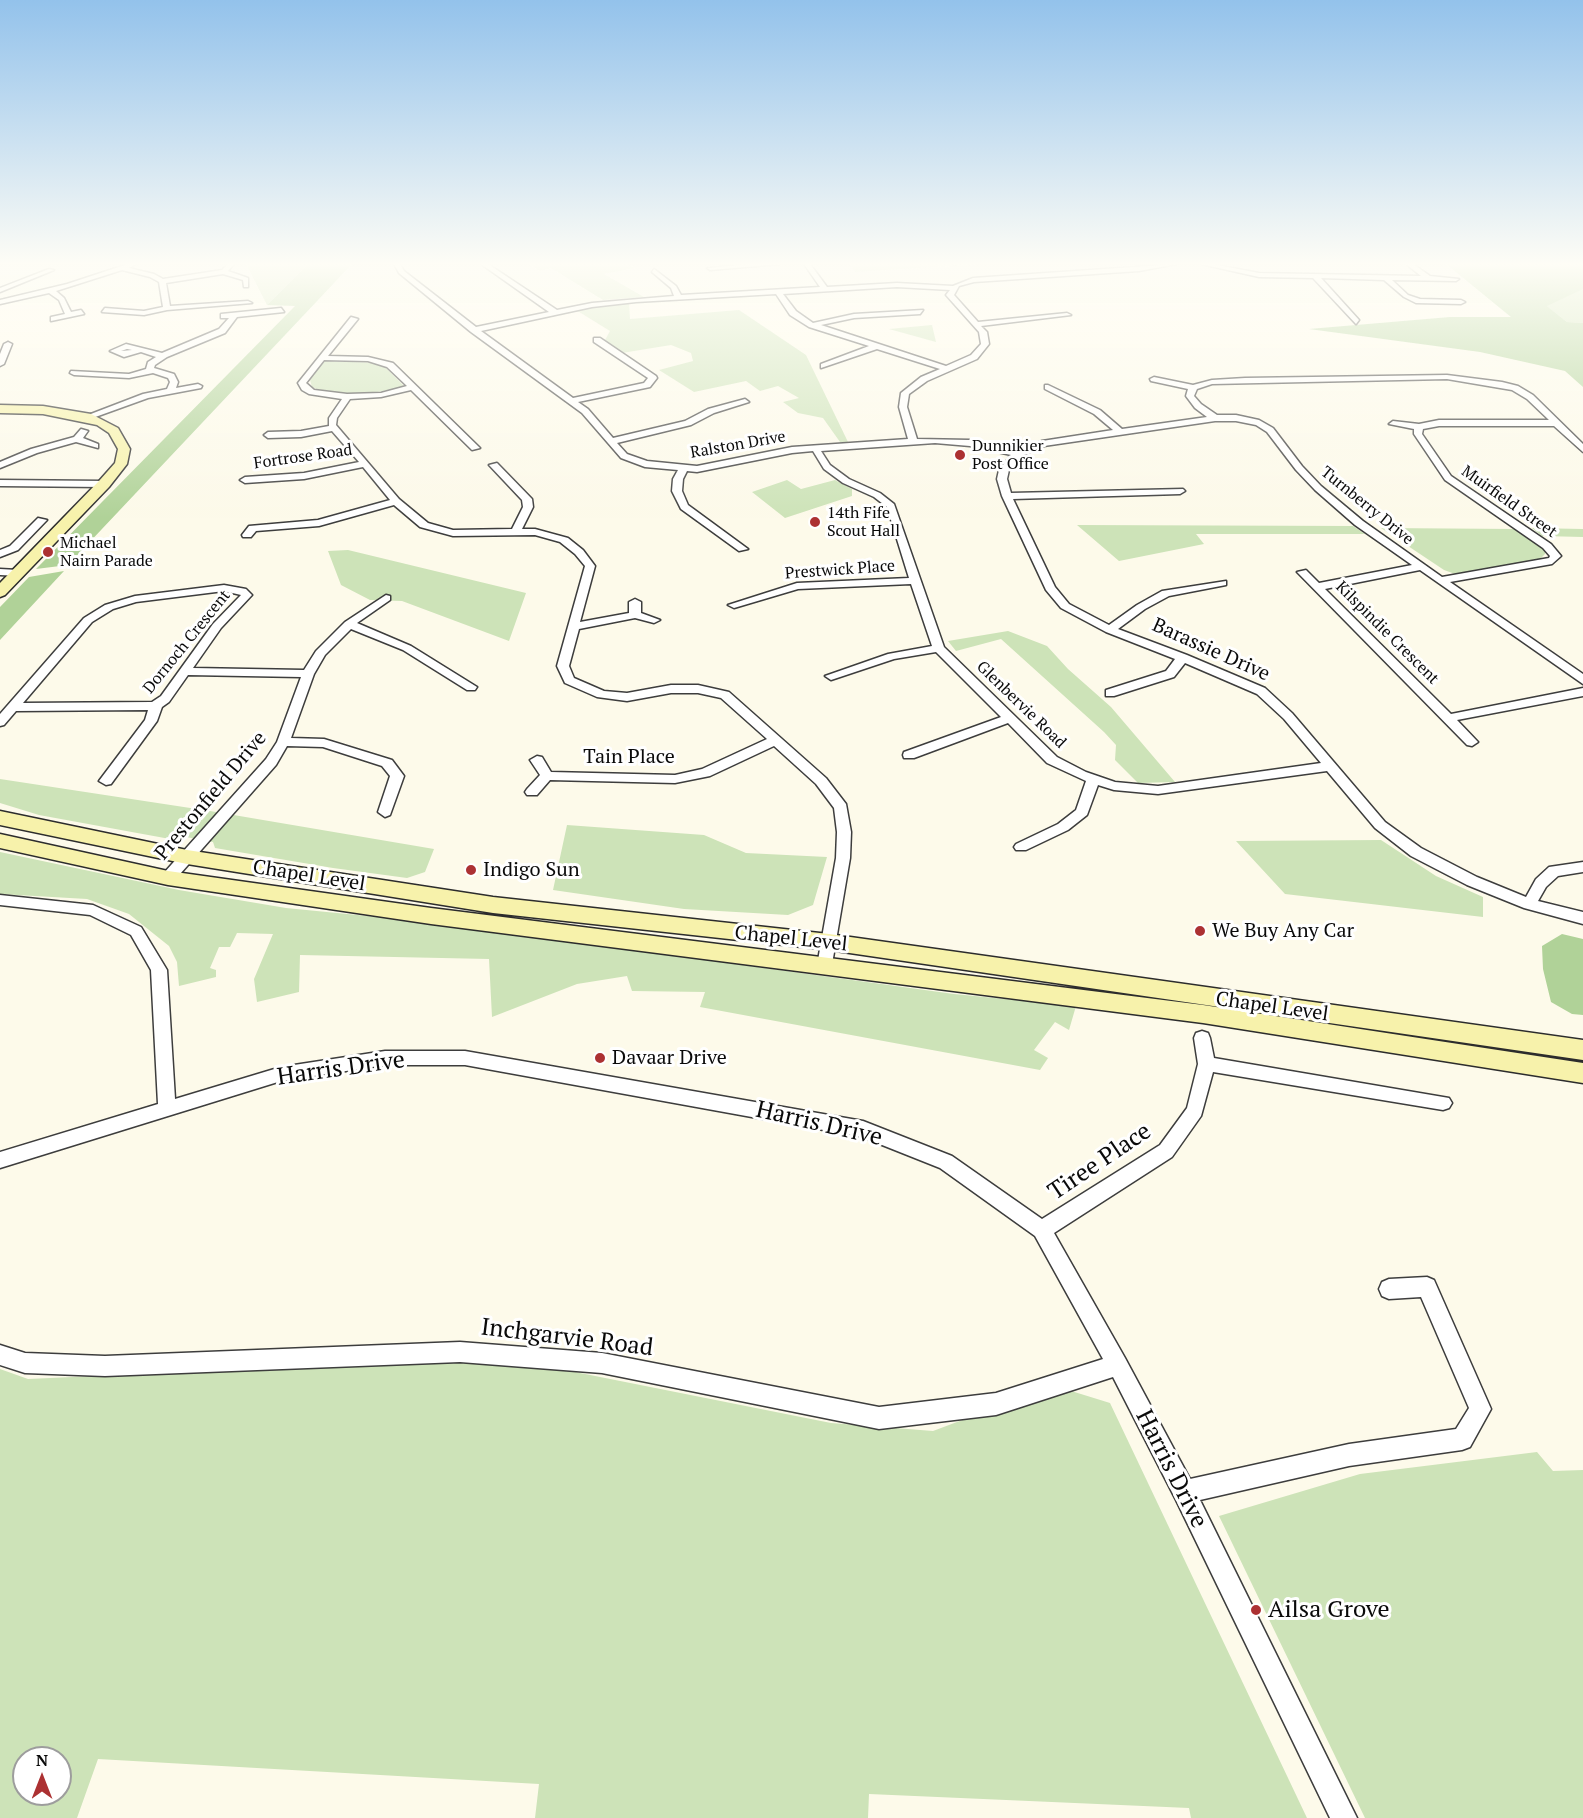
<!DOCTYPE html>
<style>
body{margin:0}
#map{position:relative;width:1583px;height:1818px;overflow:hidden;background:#fdfaea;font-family:"PT Serif",serif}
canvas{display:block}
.north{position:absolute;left:12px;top:1746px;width:60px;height:60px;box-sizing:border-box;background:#fff;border:2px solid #9d9d9d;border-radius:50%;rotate:0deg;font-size:16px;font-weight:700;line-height:24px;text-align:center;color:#0a0a0a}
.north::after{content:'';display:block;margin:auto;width:21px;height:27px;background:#ac3132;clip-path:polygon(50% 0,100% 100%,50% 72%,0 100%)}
</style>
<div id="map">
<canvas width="1583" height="1818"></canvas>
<div class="north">N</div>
</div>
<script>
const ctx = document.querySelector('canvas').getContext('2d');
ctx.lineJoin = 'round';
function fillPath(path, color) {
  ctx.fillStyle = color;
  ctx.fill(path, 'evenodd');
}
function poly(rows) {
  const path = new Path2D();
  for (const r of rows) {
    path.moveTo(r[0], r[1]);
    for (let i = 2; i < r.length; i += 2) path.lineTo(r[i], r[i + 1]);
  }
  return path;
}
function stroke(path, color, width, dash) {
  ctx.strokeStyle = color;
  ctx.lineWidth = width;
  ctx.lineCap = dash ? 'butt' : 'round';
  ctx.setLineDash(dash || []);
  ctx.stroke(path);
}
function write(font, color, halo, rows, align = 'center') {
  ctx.font = font + ' "PT Serif",serif';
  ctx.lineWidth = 6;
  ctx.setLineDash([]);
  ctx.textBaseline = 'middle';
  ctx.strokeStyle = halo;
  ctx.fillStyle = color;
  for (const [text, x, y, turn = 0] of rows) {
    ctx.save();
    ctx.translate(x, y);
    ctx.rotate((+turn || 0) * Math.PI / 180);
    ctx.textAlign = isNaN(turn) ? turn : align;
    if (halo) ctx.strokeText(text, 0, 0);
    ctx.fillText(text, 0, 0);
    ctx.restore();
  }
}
const green = poly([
 [246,264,308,264,267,305],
 [529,264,627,264,635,268,604,274,644,297,603,300,551,268,540,271],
 [850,264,983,264,855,272],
 [1494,264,1583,264,1583,323,1567,322],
 [629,303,630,319,739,310,806,355,848,442,840,442,823,418,798,413,783,402,799,398,778,386,760,391,746,381,694,392,659,370,693,361,691,353,671,345,622,353,605,340,610,331,576,310],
 [932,325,936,342,889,329],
 [324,361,381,363,405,387,361,395,324,392,312,387,310,380],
 [787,480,801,489,835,480,852,489,852,496,785,518,752,492],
 [1077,525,1353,526,1365,534,1196,534,1204,544,1119,561],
 [1381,528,1516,529,1545,548,1545,554,1540,559,1458,575,1444,570],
 [1532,528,1583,529,1583,537,1542,536],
 [348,550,526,593,509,641,402,601,370,600,341,585,328,551],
 [1008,631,1047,646,1068,669,1111,707,1175,782,1138,783,1115,760,1116,745,1104,732,1001,639,956,651,948,641],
 [0,779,210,811,434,849,425,872,407,878,333,868,215,848,213,842,186,837,170,839,39,815,0,803],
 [567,825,704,835,746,853,827,857,813,905,788,915,684,909,553,890],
 [1381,840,1436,876,1483,897,1483,917,1285,894,1236,841],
 [0,852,179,890,286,908,429,922,954,994,1076,1006,1069,1030,1055,1022,1034,1050,1048,1058,1040,1070,700,1007,705,992,632,991,627,976,577,984,492,1017,489,959,300,955,299,992,257,1002,254,979,273,934,237,933,230,947,219,947,210,968,216,970,216,977,179,986,177,962,169,946,129,914,87,899,0,894],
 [471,1359,560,1369,831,1423,933,1431,997,1407,1068,1390,1110,1403,1307,1818,1191,1818,1189,1808,869,1794,868,1818,535,1818,539,1784,98,1759,77,1818,0,1818,0,1369,28,1379],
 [24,1758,60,1758,60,1794,24,1794],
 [1537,1452,1553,1471,1583,1470,1583,1818,1365,1818,1219,1516,1360,1474]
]);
const forest = poly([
 [308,264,352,264,68,565,36,569,295,306,267,305],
 [1446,264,1583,264,1583,289,1547,306,1567,322,1583,323,1583,387,1565,371,1480,352,1309,329,1450,317,1511,317],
 [64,571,0,640,0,607,29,577],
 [1562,934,1583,939,1583,1015,1572,1014,1551,1002,1543,969,1542,946]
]);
const street = poly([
 [128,264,136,264,129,268,154,274,163,279,222,270,228,264,234,264,228,271,248,278,248,287,244,287,243,280,223,274,166,283,170,306,248,301,252,303,167,310,144,315,102,312,105,308,144,311,163,307,159,282,150,277,122,270,56,291,64,298,71,312,81,310,84,314,51,321,51,317,65,314,59,300,49,293,0,304,0,300,67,284,128,264],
 [394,264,400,264,404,271,476,327,549,312,481,264,488,264,557,310,592,303,674,296,671,288,652,272,654,269,676,286,681,295,820,287,804,264,810,264,827,287,897,283,953,286,973,278,1177,264,1139,271,974,282,959,286,954,295,978,322,1067,313,1071,315,981,326,987,332,989,344,977,359,927,381,909,394,907,407,917,439,970,440,1016,451,1042,441,1113,430,1094,414,1045,389,1045,385,1048,385,1100,410,1122,429,1207,417,1195,408,1186,396,1188,389,1151,381,1150,379,1154,377,1193,385,1212,380,1245,378,1447,375,1502,382,1518,386,1533,395,1583,444,1583,452,1554,426,1439,426,1423,429,1422,434,1451,476,1551,544,1561,556,1552,564,1450,582,1583,674,1583,684,1420,570,1325,589,1451,714,1583,688,1583,696,1457,720,1478,742,1472,746,1467,745,1297,572,1306,570,1319,583,1412,565,1355,525,1315,490,1296,470,1267,432,1256,425,1236,421,1215,421,1044,446,1020,456,1009,470,1007,479,1011,493,1183,489,1185,491,1180,494,1013,499,1055,587,1069,604,1109,625,1137,605,1162,591,1226,581,1226,585,1169,596,1145,609,1118,629,1187,655,1265,688,1292,713,1385,822,1421,848,1477,877,1526,897,1536,879,1549,867,1583,862,1583,872,1558,876,1546,887,1538,901,1583,912,1583,924,1524,908,1467,885,1411,856,1375,828,1327,771,1158,794,1114,790,1098,785,1087,815,1068,830,1026,850,1016,850,1014,847,1016,844,1058,824,1076,810,1086,781,1047,763,1008,723,914,758,904,758,903,755,904,752,1001,717,936,652,894,659,831,680,825,676,888,654,932,646,911,584,798,589,734,608,728,605,797,583,909,578,887,507,874,497,843,483,824,469,813,451,792,453,697,472,687,471,683,479,682,491,688,505,748,549,739,551,681,509,672,491,673,479,678,470,645,467,621,458,582,413,471,332,399,273,394,264],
 [897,287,950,290,946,295,979,332,981,344,971,355,946,366,821,325,854,318,920,314,923,310,854,314,813,323,796,311,783,294,897,287],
 [776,294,790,315,809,327,869,346,821,364,821,368,877,349,940,369,921,377,901,393,899,407,908,439,792,447,697,466,647,461,627,454,617,443,691,425,714,413,749,402,745,399,708,409,685,421,613,438,588,409,578,402,650,387,657,378,656,376,600,338,594,338,594,342,648,378,644,383,573,398,481,331,592,307,636,302,776,294],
 [1447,379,1512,390,1527,399,1549,420,1439,420,1419,424,1393,421,1389,424,1414,429,1414,434,1445,480,1543,548,1550,556,1549,558,1442,577,1363,521,1321,486,1302,466,1273,428,1259,420,1236,415,1217,415,1201,404,1194,396,1197,389,1212,384,1447,379],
 [935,443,970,446,1011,455,999,470,997,479,1002,496,1046,590,1061,608,1106,632,1175,659,1166,671,1106,690,1106,696,1114,696,1174,677,1185,663,1257,694,1284,719,1321,763,1158,786,1115,782,1086,772,1057,757,944,647,894,504,880,493,849,479,830,465,821,451,935,443],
 [751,264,781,264,710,270,707,268,751,264],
 [1201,264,1212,264,1259,273,1421,276,1406,264,1413,264,1430,276,1459,279,1456,281,1392,280,1408,295,1420,299,1461,300,1465,302,1461,304,1416,303,1404,297,1384,280,1321,278,1359,320,1356,324,1313,278,1259,277,1201,264],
 [49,269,54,270,0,292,0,288,49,269],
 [281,308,284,312,237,317,225,333,167,357,155,365,154,368,174,374,178,382,176,388,198,384,202,386,201,388,148,398,87,420,83,417,143,394,167,389,170,382,168,378,153,373,129,378,74,375,70,373,71,371,129,374,146,369,148,362,156,357,141,352,124,357,110,351,126,344,162,353,219,329,229,318,221,318,221,314,281,308],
 [127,349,132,350,121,351,127,349],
 [351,317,358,319,328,356,368,357,393,363,480,448,472,450,411,390,381,397,350,399,337,418,336,425,399,499,428,523,453,530,512,529,523,507,522,500,489,465,497,463,532,499,533,507,522,529,535,529,568,538,583,550,595,566,580,622,629,613,629,602,635,599,641,602,641,613,660,620,654,623,635,618,579,629,569,666,574,678,604,691,627,693,671,685,698,685,729,692,826,778,846,804,851,832,850,858,831,970,825,972,819,970,817,966,836,858,837,832,834,808,816,784,774,746,710,776,675,783,550,780,537,795,527,795,525,792,527,789,540,775,530,760,537,756,542,757,551,772,675,775,702,769,767,739,721,698,698,693,671,693,627,701,597,697,565,683,557,666,585,566,575,554,560,542,535,535,453,536,420,527,394,505,319,526,256,531,251,537,243,537,242,535,249,526,318,520,390,500,363,467,304,479,245,483,240,480,245,477,304,473,359,462,332,431,301,437,268,438,264,435,268,432,301,431,329,426,329,418,342,399,309,394,302,390,298,383,351,317],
 [324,360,368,361,387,367,407,386,381,393,347,394,314,390,306,383,324,360],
 [8,342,12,344,4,364,0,366,0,354,4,344,8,342],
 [81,429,88,431,83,438,98,444,98,448,76,442,37,453,0,468,0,462,31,449,74,437,81,429],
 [0,480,104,481,109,484,104,487,0,486,0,480],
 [38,518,47,520,18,550,0,557,0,550,10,546,38,518],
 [0,569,18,570,23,573,18,576,0,575,0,569],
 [224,585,246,589,252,595,221,628,193,668,304,670,316,651,345,622,386,595,390,596,390,600,357,623,411,646,477,687,475,690,467,690,403,650,351,629,325,655,314,674,291,738,324,739,392,760,404,776,390,815,385,817,378,812,390,776,382,766,323,747,287,746,276,765,173,882,168,883,161,878,163,874,266,759,277,742,301,677,188,675,169,702,162,707,157,721,111,784,106,785,99,781,145,720,148,710,16,711,4,725,0,726,0,714,84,618,105,605,135,596,224,585],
 [224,591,241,595,213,624,161,696,152,702,23,703,92,622,113,609,136,602,224,591],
 [0,895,93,905,141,927,167,970,175,1099,281,1067,385,1051,465,1051,863,1121,952,1156,1042,1219,1160,1145,1187,1108,1198,1064,1194,1038,1196,1033,1202,1031,1208,1033,1210,1038,1214,1058,1449,1098,1452,1103,1449,1108,1443,1110,1213,1072,1201,1116,1172,1157,1054,1233,1125,1358,1190,1479,1349,1444,1456,1429,1469,1408,1421,1297,1389,1299,1382,1296,1379,1289,1382,1282,1389,1279,1427,1277,1434,1280,1491,1409,1470,1447,1462,1450,1349,1466,1200,1500,1357,1818,1330,1818,1176,1500,1113,1377,996,1415,879,1429,602,1373,460,1362,105,1376,25,1373,0,1365,0,1345,25,1353,105,1356,460,1342,602,1353,879,1407,996,1393,1103,1359,1035,1236,940,1168,862,1137,465,1065,385,1065,281,1081,0,1168,0,1152,158,1104,151,970,131,935,90,915,0,905,0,895]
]);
const secondary = poly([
 [0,405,43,406,91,414,118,428,130,449,127,464,109,487,5,595,0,597,0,583,99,481,115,463,118,449,109,433,97,425,43,414,0,413,0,405],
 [0,811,187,850,493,897,829,934,1583,1040,1583,1060,829,950,493,913,187,864,0,825,0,811],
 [0,834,168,871,431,908,1203,1005,1583,1063,1583,1083,1203,1023,431,924,168,885,0,848,0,834]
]);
const markers = [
 [960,455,6,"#ac3132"],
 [815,522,6,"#ac3132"],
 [48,552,6,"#ac3132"],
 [471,870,6,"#ac3132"],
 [1200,931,6,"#ac3132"],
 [600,1058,6,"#ac3132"],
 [1256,1610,6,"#ac3132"]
];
const farStreetnames = [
 ["Ralston Drive",738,445,-10],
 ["Fortrose Road",303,457,-8],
 ["Muirfield Street",1509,502,35],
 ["Turnberry Drive",1367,506,39],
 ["Prestwick Place",840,570,-4],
 ["Kilspindie Crescent",1387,633,45],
 ["Dornoch Crescent",187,642,-51],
 ["Glenbervie Road",1021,705,44]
];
const farPoinames = [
 ["Dunnikier",972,446],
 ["Post Office",972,464],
 ["14th Fife",827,513],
 ["Scout Hall",827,531],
 ["Michael",60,543],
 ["Nairn Parade",60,561]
];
const streetNames = [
 ["Barassie Drive",1211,650,24],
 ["Tain Place",629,757],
 ["Prestonfield Drive",211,796,-50],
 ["Chapel Level",309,876,9],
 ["Chapel Level",791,939,6],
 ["Chapel Level",1272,1007,8]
];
const poiNames = [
 ["Indigo Sun",483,870],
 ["We Buy Any Car",1212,931],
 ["Davaar Drive",612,1058]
];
const nearStreetnames = [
 ["Harris Drive",341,1069,-8],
 ["Harris Drive",819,1124,13],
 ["Tiree Place",1100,1162,-34],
 ["Inchgarvie Road",567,1338,7],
 ["Harris Drive",1171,1469,63]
];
const nearPoinames = [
 ["Ailsa Grove",1268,1610]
];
fillPath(green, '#cde3b8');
fillPath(forest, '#b0d298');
stroke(street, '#3d3d3d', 3);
stroke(secondary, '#2c2c2c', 3);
fillPath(street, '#fff');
fillPath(secondary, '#f7f2ab');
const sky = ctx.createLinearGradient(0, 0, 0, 518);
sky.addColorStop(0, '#93c2eb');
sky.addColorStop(0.51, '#fefdf6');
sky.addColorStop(1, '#fefdf600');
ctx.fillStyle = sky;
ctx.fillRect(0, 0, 1583, 518);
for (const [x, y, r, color] of markers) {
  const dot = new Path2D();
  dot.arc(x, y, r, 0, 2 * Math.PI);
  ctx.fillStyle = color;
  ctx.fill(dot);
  stroke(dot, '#fff', 2);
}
write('16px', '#0a0a0a', '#fff', farStreetnames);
write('16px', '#0a0a0a', '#fff', farPoinames, 'left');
write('20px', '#0a0a0a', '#fff', streetNames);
write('20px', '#0a0a0a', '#fff', poiNames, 'left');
write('24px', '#0a0a0a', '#fff', nearStreetnames);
write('24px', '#0a0a0a', '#fff', nearPoinames, 'left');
</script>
